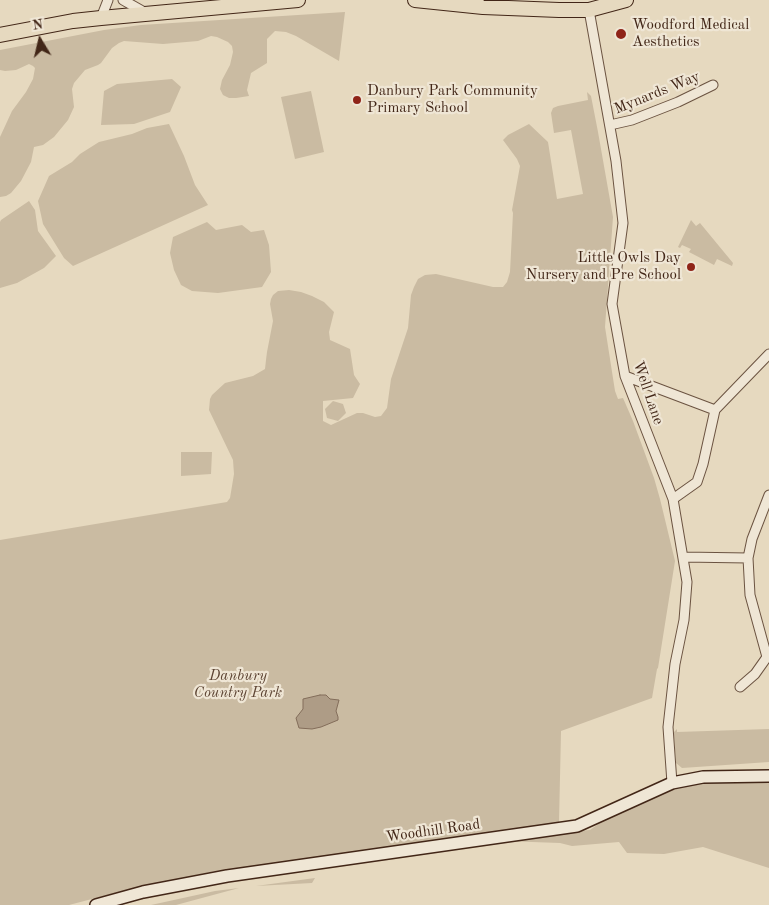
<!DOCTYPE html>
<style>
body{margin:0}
#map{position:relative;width:769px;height:905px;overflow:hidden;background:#e6d9bf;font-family:"Old Standard TT",serif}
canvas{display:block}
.north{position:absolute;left:15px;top:15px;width:50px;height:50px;-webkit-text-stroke:4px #efe6d5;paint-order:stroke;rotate:351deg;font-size:14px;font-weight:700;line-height:20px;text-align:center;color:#422617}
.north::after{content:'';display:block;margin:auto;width:18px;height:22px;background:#422617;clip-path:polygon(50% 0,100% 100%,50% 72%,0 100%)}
</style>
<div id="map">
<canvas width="769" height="905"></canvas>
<div class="north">N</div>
</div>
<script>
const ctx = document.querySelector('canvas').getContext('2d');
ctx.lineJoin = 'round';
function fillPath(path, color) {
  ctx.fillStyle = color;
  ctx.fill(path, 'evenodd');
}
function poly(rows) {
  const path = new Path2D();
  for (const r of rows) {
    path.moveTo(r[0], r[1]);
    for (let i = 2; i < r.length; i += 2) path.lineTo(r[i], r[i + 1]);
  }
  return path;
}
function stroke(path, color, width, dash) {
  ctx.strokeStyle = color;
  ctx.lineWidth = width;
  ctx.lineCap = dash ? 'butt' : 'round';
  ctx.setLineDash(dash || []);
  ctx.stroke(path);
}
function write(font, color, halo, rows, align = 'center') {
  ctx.font = font + ' "Old Standard TT",serif';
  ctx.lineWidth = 4.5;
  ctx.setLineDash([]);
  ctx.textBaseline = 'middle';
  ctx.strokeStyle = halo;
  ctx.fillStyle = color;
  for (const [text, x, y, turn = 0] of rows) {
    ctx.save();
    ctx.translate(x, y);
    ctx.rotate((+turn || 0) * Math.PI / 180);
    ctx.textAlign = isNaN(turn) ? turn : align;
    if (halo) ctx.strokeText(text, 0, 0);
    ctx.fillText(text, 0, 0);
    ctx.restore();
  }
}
const green = poly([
 [345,12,339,61,296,36,286,32,275,31,267,39,267,63,251,73,247,90,249,96,236,98,229,98,223,95,220,89,222,80,230,65,233,52,232,46,228,42,217,37,211,36,198,41,163,44,124,41,119,43,112,48,101,63,98,65,85,70,74,83,72,89,74,107,68,120,54,137,43,145,34,147,31,162,21,181,11,193,6,196,0,197,0,137,12,111,26,92,33,79,35,68,33,66,29,64,16,70,5,71,0,70,0,50,104,30,141,25],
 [172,79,181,87,170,112,134,124,101,125,104,91,117,84],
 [311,91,324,152,295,159,281,97],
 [587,92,591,96,598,132,613,217,605,327,615,391,618,399,623,398,633,421,654,478,660,499,675,561,658,668,657,669,652,698,561,731,559,823,350,853,215,871,130,889,69,905,0,905,0,540,227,502,230,498,234,474,233,460,209,410,210,399,212,395,225,383,253,376,265,369,266,360,267,352,273,321,270,304,271,299,273,295,278,291,289,290,301,292,312,296,324,302,334,312,329,332,330,340,350,349,354,375,360,384,353,398,323,401,323,421,331,425,357,413,363,413,375,417,381,416,387,408,391,379,408,328,411,295,414,287,418,279,425,275,436,274,493,287,503,287,507,282,510,272,513,213,512,210,520,166,517,159,503,140,508,135,529,124,548,142,557,199,583,194,571,130,554,133,551,113,553,108,558,106,588,100],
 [169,124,184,156,195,185,208,205,73,266,64,258,43,224,38,201,49,176,72,162,80,154,99,142,132,134,147,128],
 [29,201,35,210,38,231,56,256,44,268,17,283,0,288,0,222,1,220],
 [691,220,696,226,700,223,733,263,732,266,717,259,714,265,689,252,691,249,682,245,680,248,678,247],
 [207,222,216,230,242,225,251,232,264,230,269,245,271,272,262,287,218,293,192,291,181,285,174,270,170,253,173,237],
 [333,401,343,404,346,413,338,421,327,418,325,409],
 [181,452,212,452,211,474,181,476],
 [677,729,677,732,769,729,769,762,682,768,676,763,674,736,674,732],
 [769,780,769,868,703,847,664,854,627,853,619,842,572,846,560,843,476,840,590,830,608,817,668,791,701,783],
 [315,878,312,883,256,886],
 [239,888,176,905,151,905,215,891]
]);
const water = poly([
 [320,695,326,695,330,699,339,700,336,711,338,717,338,720,321,727,312,729,299,728,296,718,303,709,303,699,320,695]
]);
const street = poly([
 [123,0,146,13],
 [589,10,616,161,623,223,612,304,625,376,673,499,687,582,684,620,675,664,668,727,672,783],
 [101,18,108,0],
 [610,125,632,120,678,102,713,85],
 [625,376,715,410],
 [673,499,697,482,703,464,715,410,769,354],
 [683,557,748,558],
 [740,687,755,674,767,657,750,595,748,558,752,539,769,495]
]);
const secondary = poly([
 [96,905,143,892,227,876,577,826,672,783,703,777,769,776]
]);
const primary = poly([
 [415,0,483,7,559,10,589,10,626,0],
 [0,35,73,21,101,18,298,0]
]);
const markers = [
 [621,34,6,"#8f2418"],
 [357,100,5,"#8f2418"],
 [691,267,5,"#8f2418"]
];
const poiNames = [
 ["Woodford Medical",632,25],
 ["Aesthetics",632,42],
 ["Danbury Park Community",367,91],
 ["Primary School",367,108],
 ["Little Owls Day",681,258,"right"],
 ["Nursery and Pre School",681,275,"right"]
];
const streetNames = [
 ["Mynards Way",657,93,-22],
 ["Well Lane",648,393,71],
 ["Woodhill Road",433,831,-8]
];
const parkNames = [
 ["Danbury",238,676],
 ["Country Park",238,693]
];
fillPath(green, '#cabba2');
fillPath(water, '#ae9c86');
stroke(water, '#836d5a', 1);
stroke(street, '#6b5341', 11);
stroke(secondary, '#422617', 14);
stroke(primary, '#422617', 16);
stroke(street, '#efe6d5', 9);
stroke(secondary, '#efe6d5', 11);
stroke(primary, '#e6d9bf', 14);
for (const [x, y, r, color] of markers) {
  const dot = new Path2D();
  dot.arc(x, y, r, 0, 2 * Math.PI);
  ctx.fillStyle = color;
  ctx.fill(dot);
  stroke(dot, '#efe6d5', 2);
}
write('15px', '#422617', '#efe6d5', poiNames, 'left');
write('15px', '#422617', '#efe6d5', streetNames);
write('italic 15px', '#5d4433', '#efe6d5', parkNames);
</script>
